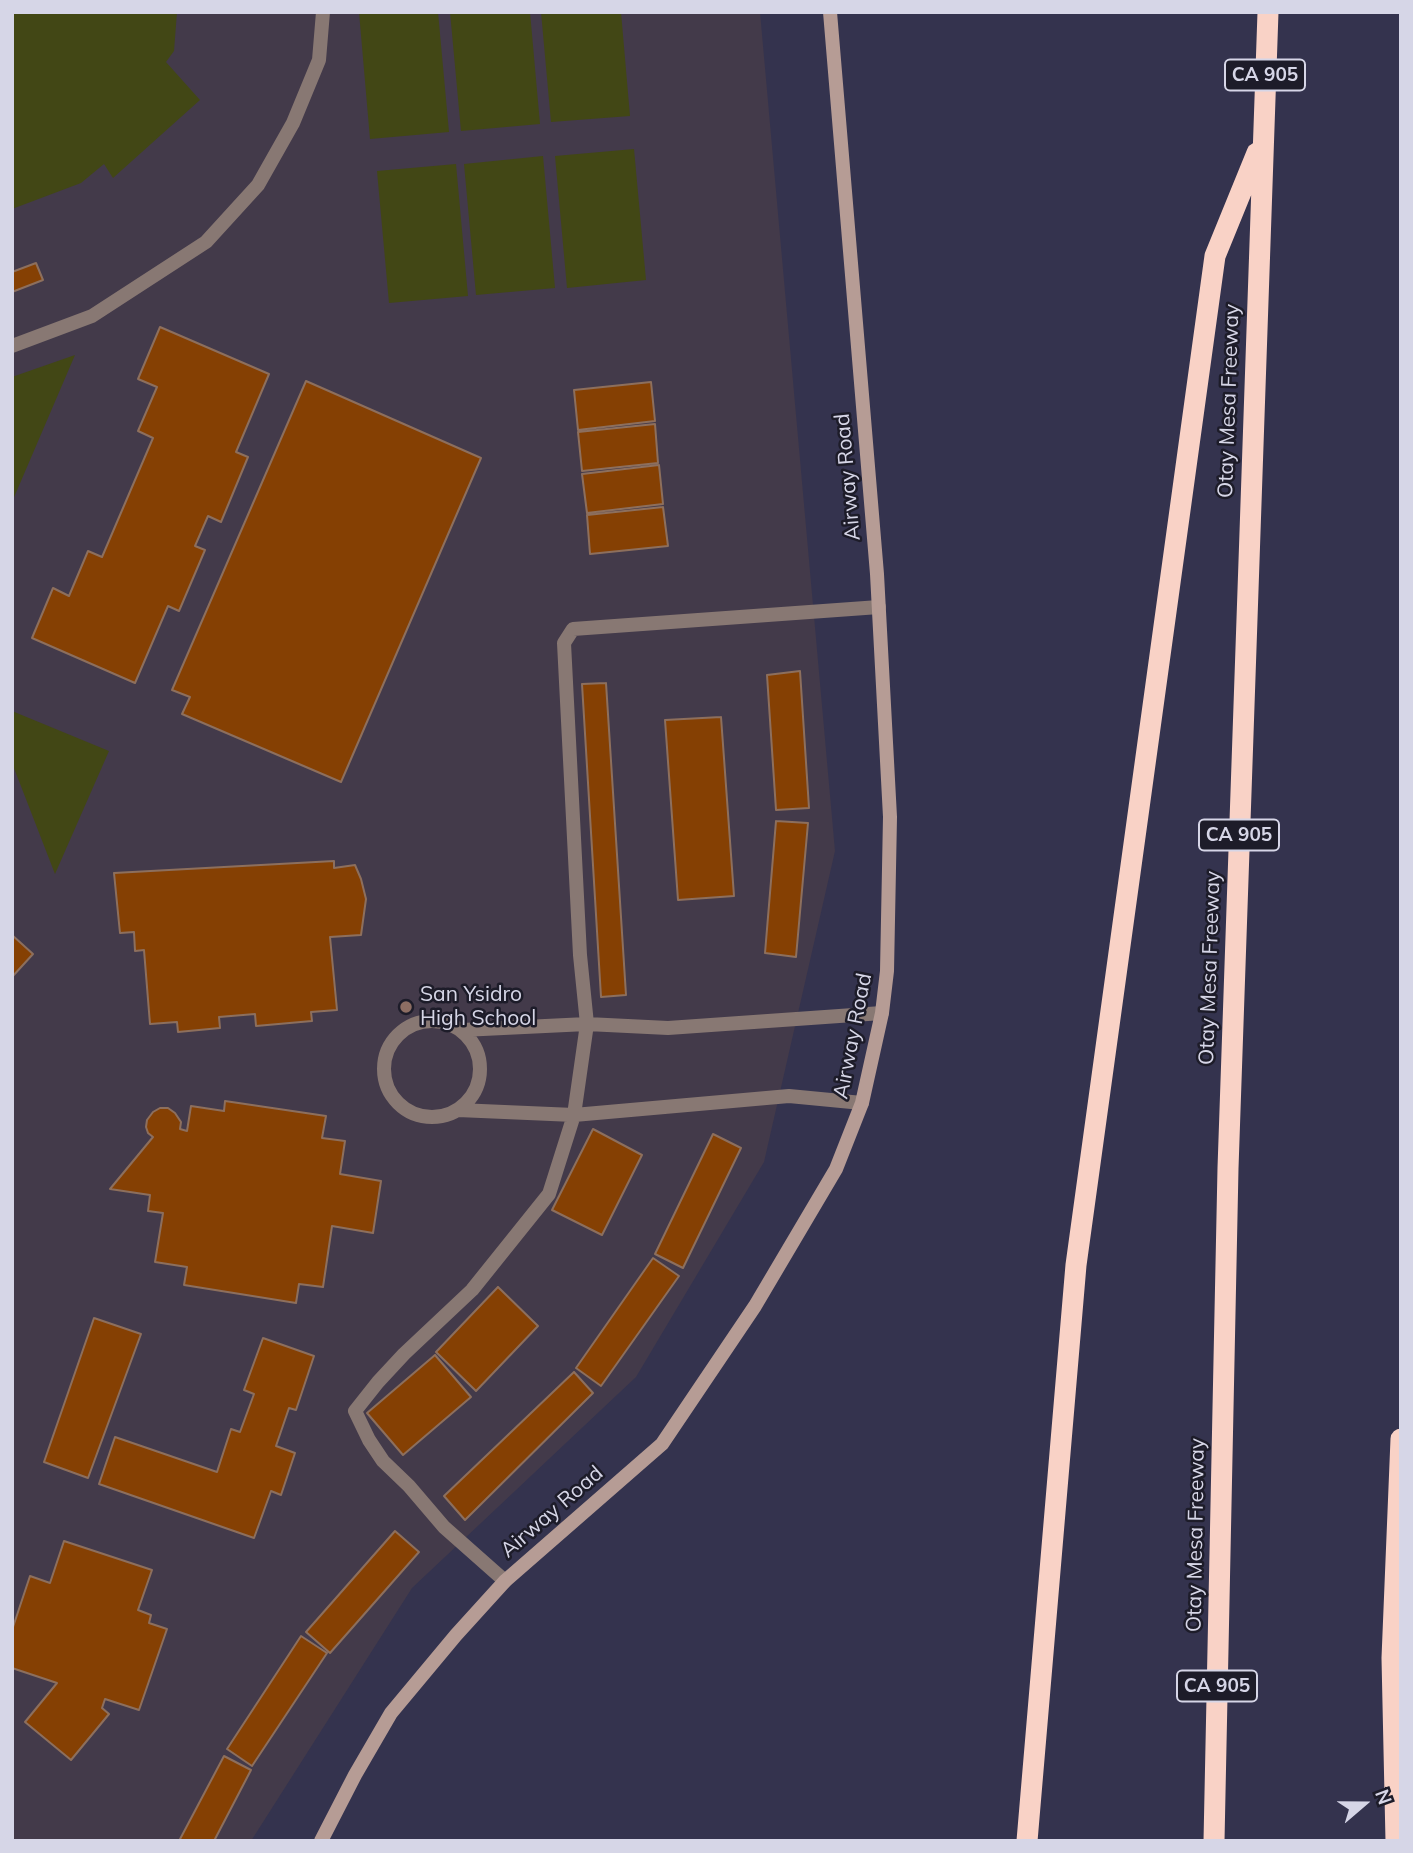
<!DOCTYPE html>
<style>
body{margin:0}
#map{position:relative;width:1413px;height:1853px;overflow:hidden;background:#34334e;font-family:Mulish,sans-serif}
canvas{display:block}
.frame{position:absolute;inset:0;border:14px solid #d6d6e7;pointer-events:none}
.north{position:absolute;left:1329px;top:1769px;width:70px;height:70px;-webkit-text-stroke:5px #1d1c29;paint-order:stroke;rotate:70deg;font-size:19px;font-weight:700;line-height:28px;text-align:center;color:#d6d6e7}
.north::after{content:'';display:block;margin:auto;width:24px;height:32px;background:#d6d6e7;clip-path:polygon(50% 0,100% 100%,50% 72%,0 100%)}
</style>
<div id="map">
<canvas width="1413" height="1853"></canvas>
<div class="frame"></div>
<div class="north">N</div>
</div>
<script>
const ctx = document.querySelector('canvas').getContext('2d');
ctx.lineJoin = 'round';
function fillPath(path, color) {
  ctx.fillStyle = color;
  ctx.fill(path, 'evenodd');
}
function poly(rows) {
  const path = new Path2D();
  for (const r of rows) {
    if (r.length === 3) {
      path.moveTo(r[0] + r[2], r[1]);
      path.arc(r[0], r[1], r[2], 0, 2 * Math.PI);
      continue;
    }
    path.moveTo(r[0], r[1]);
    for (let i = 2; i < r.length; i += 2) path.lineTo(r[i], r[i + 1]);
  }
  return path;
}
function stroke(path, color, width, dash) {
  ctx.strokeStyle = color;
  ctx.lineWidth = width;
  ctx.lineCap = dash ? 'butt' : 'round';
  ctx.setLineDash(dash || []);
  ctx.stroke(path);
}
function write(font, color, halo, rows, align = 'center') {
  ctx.font = font + ' Mulish,sans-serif';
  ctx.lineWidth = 5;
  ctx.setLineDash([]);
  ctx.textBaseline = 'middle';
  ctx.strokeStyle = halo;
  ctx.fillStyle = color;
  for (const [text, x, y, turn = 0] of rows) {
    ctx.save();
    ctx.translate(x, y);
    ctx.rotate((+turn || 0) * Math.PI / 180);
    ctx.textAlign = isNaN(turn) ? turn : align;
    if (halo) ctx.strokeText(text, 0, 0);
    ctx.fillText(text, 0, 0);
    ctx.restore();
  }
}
const education = poly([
 [12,12,760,12,835,851,764,1162,636,1377,412,1588,251,1841,12,1841]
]);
const green = poly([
 [12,12,177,12,174,51,166,62,200,100,113,178,104,164,81,183,12,209],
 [359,12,438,12,449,132,370,139],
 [450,12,530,12,540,124,461,131],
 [541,12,621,12,630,116,551,122],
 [634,149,646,280,567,288,555,156],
 [543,156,555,288,476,295,464,164],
 [456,164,468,296,389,303,377,171],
 [75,355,12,502,12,377],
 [12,711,109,751,55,874,12,763]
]);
const building = poly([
 [36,263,43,280,12,292,12,272,36,263],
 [160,327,269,374,236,452,248,457,221,522,208,516,195,546,205,550,179,611,168,606,135,683,32,638,53,588,69,596,88,551,102,557,153,438,138,431,157,387,138,379,160,327],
 [306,381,481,458,341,782,182,714,190,697,172,690,306,381],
 [651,382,655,421,578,430,574,390,651,382],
 [655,424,658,463,582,471,578,432,655,424],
 [659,465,663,504,587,513,582,474,659,465],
 [663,507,668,546,590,554,587,515,663,507],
 [800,671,809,808,776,810,767,675,800,671],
 [606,683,626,995,601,997,582,684,606,683],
 [721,717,734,896,678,900,665,720,721,717],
 [776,821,808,823,796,957,765,953,776,821],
 [334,861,334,868,355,865,361,879,366,899,361,935,330,937,337,1010,311,1012,312,1021,256,1026,255,1014,219,1017,220,1028,178,1032,177,1022,150,1024,144,950,135,951,134,932,120,933,114,873,334,861],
 [12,935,33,954,12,977,12,935],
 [225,1101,326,1116,322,1138,345,1141,340,1174,381,1181,373,1233,332,1226,323,1287,299,1284,296,1303,184,1285,187,1267,155,1262,163,1213,148,1211,150,1195,110,1189,153,1137,148,1133,146,1127,147,1120,153,1112,160,1108,168,1108,175,1113,181,1122,180,1129,187,1131,191,1106,224,1111,225,1101],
 [593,1129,642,1155,602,1235,552,1210,593,1129],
 [713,1134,741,1148,683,1268,655,1254,713,1134],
 [653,1258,679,1276,601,1386,576,1368,653,1258],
 [498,1287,538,1326,476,1391,436,1352,498,1287],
 [94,1318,141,1334,88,1478,44,1462,94,1318],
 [263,1338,314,1356,296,1410,289,1408,276,1446,295,1453,281,1495,271,1491,254,1538,99,1484,115,1437,217,1472,231,1429,240,1432,254,1394,244,1390,263,1338],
 [435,1355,471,1397,403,1455,367,1413,435,1355],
 [574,1372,593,1393,465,1520,444,1496,574,1372],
 [395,1531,419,1552,330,1653,306,1632,395,1531],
 [64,1541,152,1570,138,1610,151,1615,149,1623,167,1629,139,1710,105,1699,102,1708,109,1714,71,1760,25,1722,57,1683,12,1668,12,1630,30,1576,50,1583,64,1541],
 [301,1636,327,1653,252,1766,227,1749,301,1636],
 [224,1756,251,1770,214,1841,179,1841,224,1756]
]);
const service = poly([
 [12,346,92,316,206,242,258,185,293,123,319,60,323,12],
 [432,1069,48],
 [462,1030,587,1024,668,1028,882,1013],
 [458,1110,574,1115,789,1096,862,1103],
 [505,1581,444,1527,409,1486,383,1461,369,1440,355,1411,378,1382,404,1354,472,1290,549,1194,574,1115,587,1024,580,955,564,643,573,629,879,607]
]);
const secondary = poly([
 [321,1841,355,1775,391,1713,456,1635,505,1581,662,1444,755,1306,836,1169,862,1103,882,1013,887,971,890,817,877,574,830,12]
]);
const motorway = poly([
 [1027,1841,1076,1265,1215,256,1257,153],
 [1214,1841,1228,1168,1268,12],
 [1396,1841,1392,1658,1401,1439]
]);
const markers = [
 [406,1007,7,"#8d6e63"]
];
const shields = [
 [1265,75,80],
 [1239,835,80],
 [1217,1686,80]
];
const shieldNames = [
 ["CA 905",1265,75],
 ["CA 905",1239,835],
 ["CA 905",1217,1686]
];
const streetNames = [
 ["Otay Mesa Freeway",1229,401,-88],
 ["Airway Road",848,477,-95],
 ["Otay Mesa Freeway",1210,968,-88],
 ["Airway Road",853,1036,-79],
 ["Airway Road",552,1512,-41],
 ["Otay Mesa Freeway",1196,1535,-89]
];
const poiNames = [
 ["San Ysidro",420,995],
 ["High School",420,1019]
];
fillPath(education, '#433a4a');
fillPath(green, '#424715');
fillPath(building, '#854003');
stroke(building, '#8d6f5d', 2);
stroke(service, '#887873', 14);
stroke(secondary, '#b69c95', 14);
stroke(motorway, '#f9d2c6', 21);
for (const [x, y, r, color] of markers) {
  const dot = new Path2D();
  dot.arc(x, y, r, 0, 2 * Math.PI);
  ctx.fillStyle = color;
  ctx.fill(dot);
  stroke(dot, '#1d1c29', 2.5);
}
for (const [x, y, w] of shields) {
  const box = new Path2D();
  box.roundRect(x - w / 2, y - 15.5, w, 31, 5);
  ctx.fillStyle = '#1d1c29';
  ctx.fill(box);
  stroke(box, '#d6d6e7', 2);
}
write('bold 19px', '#d6d6e7', null, shieldNames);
write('21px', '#d6d6e7', '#1d1c29', streetNames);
write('21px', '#d6d6e7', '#1d1c29', poiNames, 'left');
</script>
